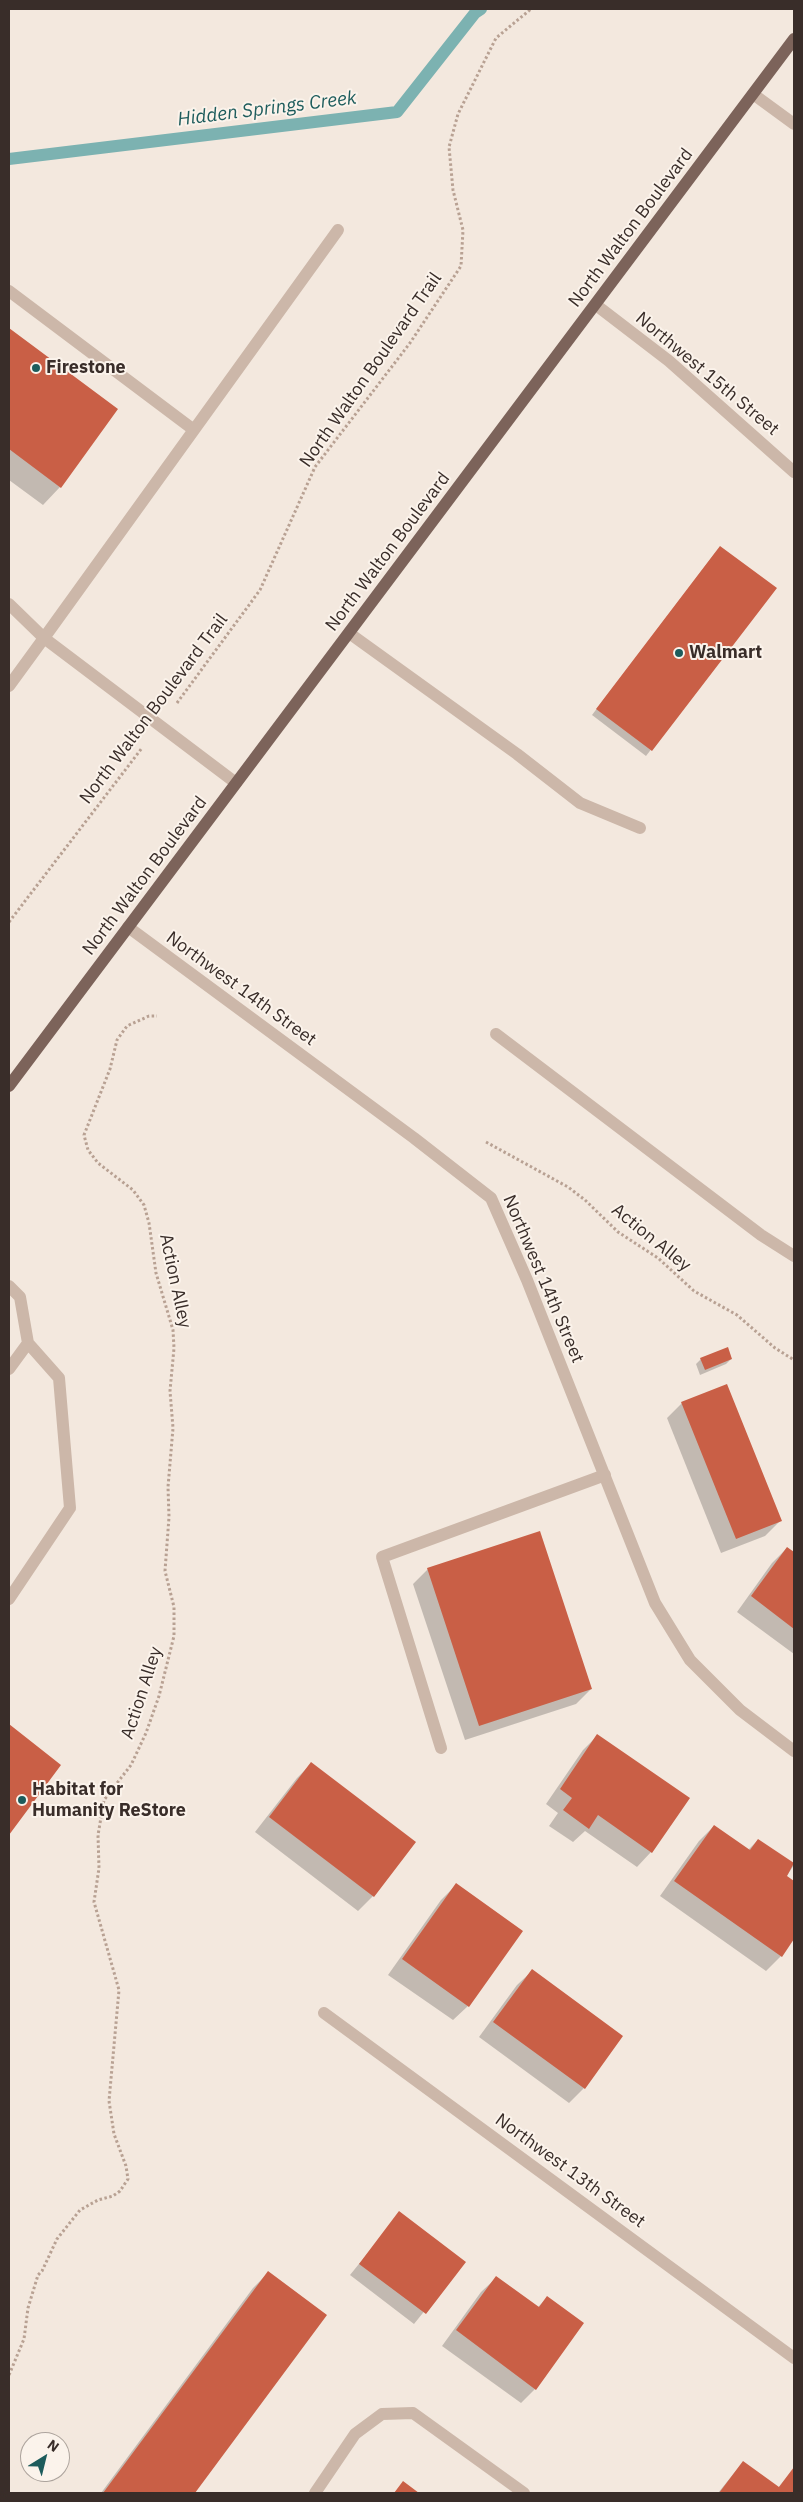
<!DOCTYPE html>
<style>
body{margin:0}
#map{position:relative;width:803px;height:2502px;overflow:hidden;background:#f3e8de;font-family:"IBM Plex Sans",sans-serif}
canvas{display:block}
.frame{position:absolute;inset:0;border:10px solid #392d29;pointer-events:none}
.north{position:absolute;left:20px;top:2432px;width:50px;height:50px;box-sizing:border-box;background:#fbf3eb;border:1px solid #ada49d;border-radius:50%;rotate:36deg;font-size:14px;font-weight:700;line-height:20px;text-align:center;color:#392d29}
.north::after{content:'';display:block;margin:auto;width:18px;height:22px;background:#1d5c5c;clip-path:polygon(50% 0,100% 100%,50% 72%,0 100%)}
</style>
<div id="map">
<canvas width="803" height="2502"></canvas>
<div class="frame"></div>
<div class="north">N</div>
</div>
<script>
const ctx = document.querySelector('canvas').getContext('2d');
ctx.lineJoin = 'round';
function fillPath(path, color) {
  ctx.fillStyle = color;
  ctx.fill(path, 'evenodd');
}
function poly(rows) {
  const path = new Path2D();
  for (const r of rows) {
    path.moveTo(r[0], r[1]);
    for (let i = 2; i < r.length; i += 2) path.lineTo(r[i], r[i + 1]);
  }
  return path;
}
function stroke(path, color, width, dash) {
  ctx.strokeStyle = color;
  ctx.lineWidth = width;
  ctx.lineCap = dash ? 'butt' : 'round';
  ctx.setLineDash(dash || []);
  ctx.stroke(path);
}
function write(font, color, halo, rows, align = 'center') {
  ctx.font = font + ' "IBM Plex Sans",sans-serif';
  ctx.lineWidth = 4;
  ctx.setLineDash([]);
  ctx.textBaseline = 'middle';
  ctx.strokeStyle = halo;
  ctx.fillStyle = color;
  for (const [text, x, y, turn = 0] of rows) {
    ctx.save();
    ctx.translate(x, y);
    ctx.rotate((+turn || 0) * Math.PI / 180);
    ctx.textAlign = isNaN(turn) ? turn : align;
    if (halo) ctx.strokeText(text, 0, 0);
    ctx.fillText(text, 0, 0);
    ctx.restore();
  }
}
const shadow = poly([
 [9,330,116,409,60,487,43,505,9,480],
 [715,553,775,589,646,756,592,715],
 [701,1359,731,1359,726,1364,700,1375,696,1364],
 [682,1403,780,1521,765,1536,721,1553,667,1418],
 [787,1548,794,1554,794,1654,737,1612,772,1563],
 [428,1569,591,1689,576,1704,465,1740,413,1584],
 [9,1726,59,1765,9,1833],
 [597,1736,651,1852,637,1867,585,1831,573,1842,549,1826,558,1813,546,1804,583,1750],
 [311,1764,414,1842,373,1896,358,1911,255,1832,297,1778],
 [714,1826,748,1850,758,1840,794,1865,786,1877,794,1883,794,1937,781,1956,766,1971,660,1896,699,1841],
 [456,1885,468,2006,453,2020,388,1975,441,1900],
 [532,1971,621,2036,584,2088,569,2103,479,2037,517,1985],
 [400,2213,464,2262,414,2324,350,2275],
 [268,2273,326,2315,194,2493,101,2493,253,2288],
 [496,2278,537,2308,547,2298,535,2389,521,2403,442,2346,481,2292],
 [743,2462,778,2488,794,2468,794,2493,718,2493]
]);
const stream = poly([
 [9,159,397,112,475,13,481,9]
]);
const building = poly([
 [9,328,118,409,61,488,9,449],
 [720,546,777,588,652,751,596,709],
 [728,1347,732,1359,705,1370,700,1358],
 [727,1384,782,1521,736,1539,681,1402],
 [540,1531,592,1689,479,1726,427,1568],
 [787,1547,794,1552,794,1629,751,1596],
 [9,1724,61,1765,9,1835],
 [597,1734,690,1798,652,1853,598,1815,589,1829,563,1810,572,1798,560,1789],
 [311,1762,416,1842,374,1897,269,1817],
 [714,1825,750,1850,758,1839,794,1863,787,1876,794,1881,794,1939,782,1957,674,1881],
 [456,1883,523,1931,469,2007,402,1959],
 [532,1969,623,2036,585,2089,493,2022],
 [399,2211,466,2262,426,2314,359,2264],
 [268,2271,327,2315,195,2493,103,2493],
 [496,2276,539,2307,547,2296,584,2323,536,2390,456,2330],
 [743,2461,779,2487,794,2467,794,2493,719,2493],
 [403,2481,419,2493,394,2493]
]);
const path = poly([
 [177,703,260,590,315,467,410,343,461,266,463,230,453,190,449,147,458,114,496,38,531,9],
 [9,922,142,748],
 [486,1142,568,1187,585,1200,618,1232,658,1258,694,1291,737,1315,775,1348,794,1360],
 [9,2375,24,2339,28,2308,38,2275,42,2271,57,2239,80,2210,98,2200,113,2196,120,2191,128,2179,126,2166,114,2134,109,2101,119,1990,94,1902,99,1868,98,1835,104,1800,131,1765,146,1733,159,1696,174,1636,174,1607,165,1571,169,1517,168,1487,173,1428,170,1391,174,1348,173,1330,156,1273,149,1223,144,1205,133,1190,98,1163,88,1150,84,1135,110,1069,117,1040,127,1026,149,1016,157,1016]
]);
const service = poly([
 [753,94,794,124],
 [9,291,194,430],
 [9,604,44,638,338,230],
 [349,633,517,754,580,803,640,828],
 [9,686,44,638,236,783],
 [496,1034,761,1235,794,1256],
 [9,1286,20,1297,28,1343,9,1369],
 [9,1599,70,1508,59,1378,28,1343],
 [441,1748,382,1557,605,1475]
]);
const minor = poly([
 [596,305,669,361,794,472],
 [128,927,414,1138,491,1198,527,1280,655,1603,690,1660,740,1710,794,1751],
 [324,2013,794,2358],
 [315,2493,355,2434,382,2414,413,2413,524,2493]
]);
const primary = poly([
 [9,1086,794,39]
]);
const markers = [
 [36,368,5,"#1d5c5c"],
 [679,653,5,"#1d5c5c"],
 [22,1800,5,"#1d5c5c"]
];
const streetNames = [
 ["North Walton Boulevard",631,228,-53],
 ["North Walton Boulevard Trail",371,370,-55],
 ["Northwest 15th Street",707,374,40],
 ["North Walton Boulevard",388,552,-53],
 ["North Walton Boulevard Trail",154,709,-53],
 ["North Walton Boulevard",145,876,-53],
 ["Northwest 14th Street",241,989,36],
 ["Action Alley",651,1238,39],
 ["Northwest 14th Street",543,1279,67],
 ["Action Alley",175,1281,78],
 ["Action Alley",142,1693,-72],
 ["Northwest 13th Street",570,2171,36]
];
const poiNames = [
 ["Firestone",46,368],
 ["Walmart",689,653],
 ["Habitat for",32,1790],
 ["Humanity ReStore",32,1811]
];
const waterNames = [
 ["Hidden Springs Creek",267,109,-7]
];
fillPath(shadow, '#0003');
stroke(stream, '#7cb2b1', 12);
fillPath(building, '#c95f46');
stroke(path, '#b8a193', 3, [2.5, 2.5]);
stroke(service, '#ccb7a9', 12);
stroke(minor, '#ccb7a9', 12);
stroke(primary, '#7c635a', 12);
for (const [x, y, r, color] of markers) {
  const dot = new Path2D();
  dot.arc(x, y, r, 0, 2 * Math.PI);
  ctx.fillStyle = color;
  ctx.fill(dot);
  stroke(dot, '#fbf3eb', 2);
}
write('18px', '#392d29', '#fbf3eb', streetNames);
write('bold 18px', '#392d29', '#fbf3eb', poiNames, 'left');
write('italic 19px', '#1d5c5c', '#fbf3eb', waterNames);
</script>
